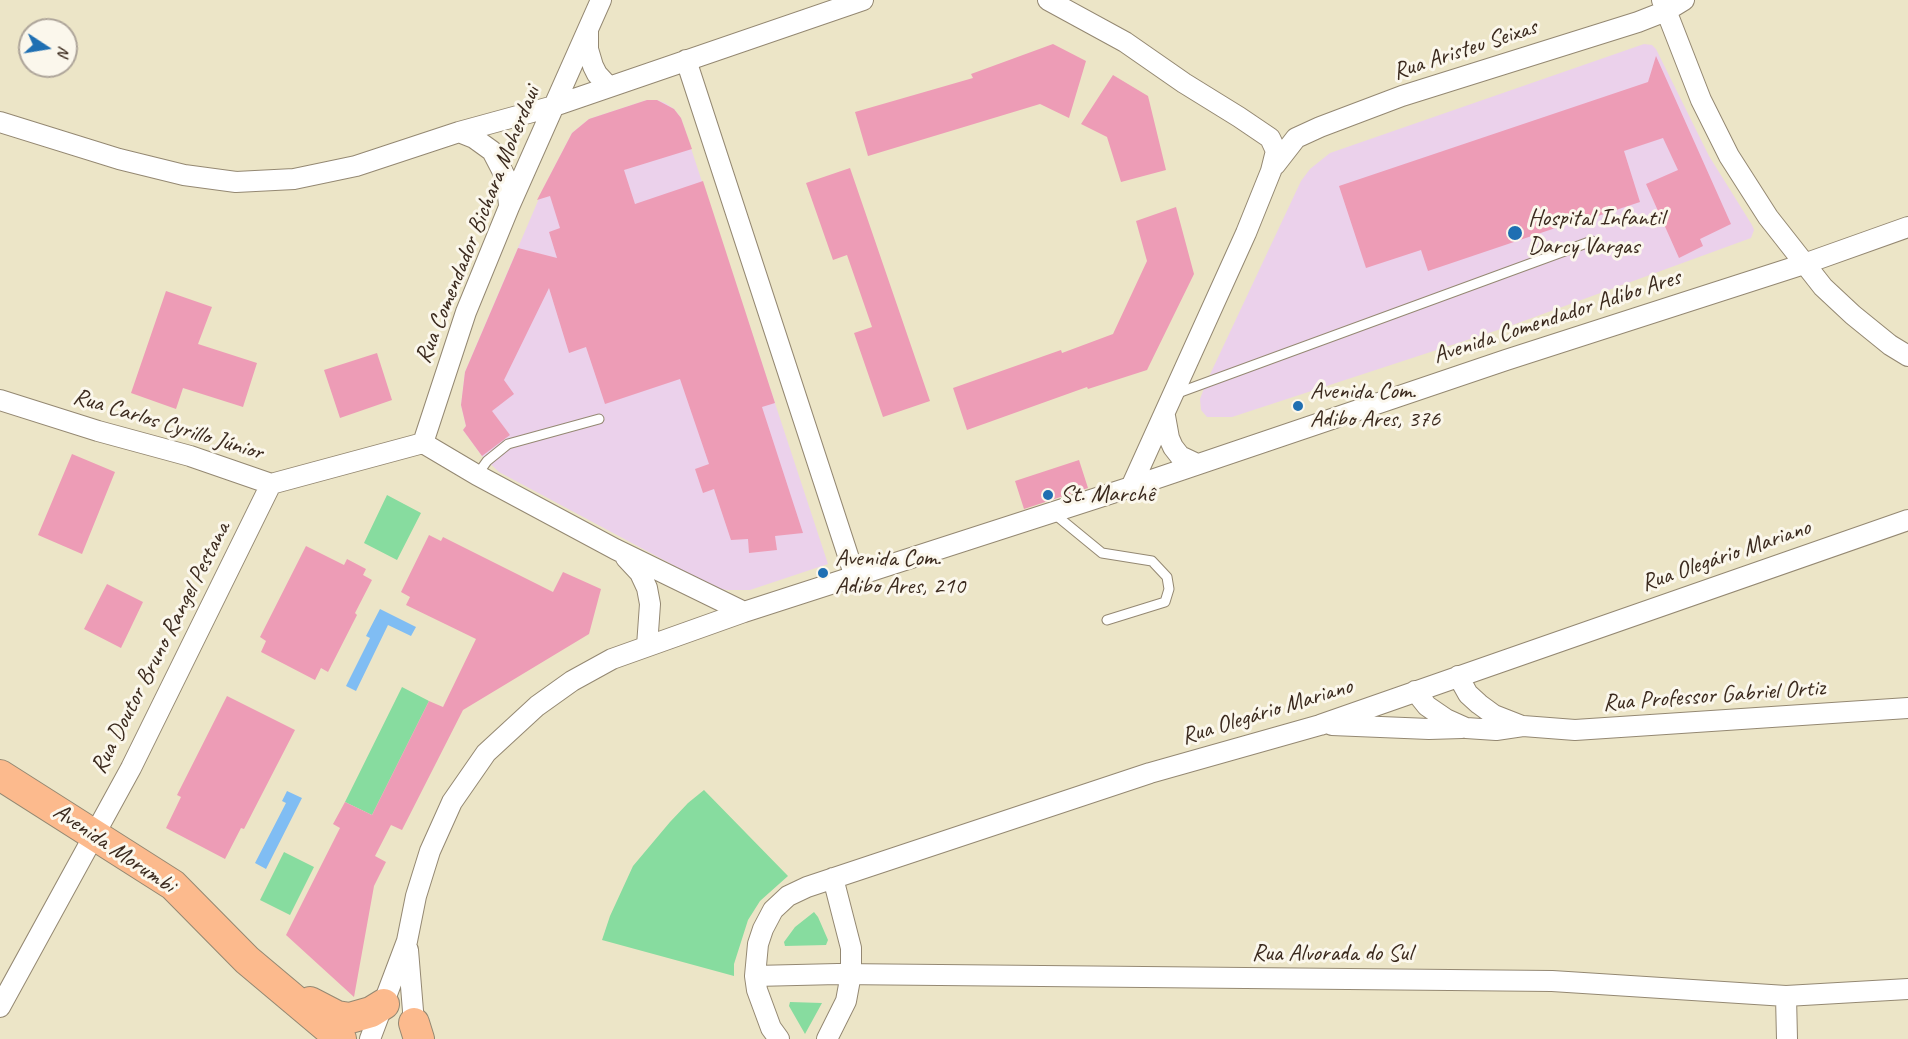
<!DOCTYPE html>
<meta charset="utf-8">
<style>
body{margin:0}
#map{position:relative;width:1908px;height:1039px;overflow:hidden;background:#ece5c7;font-family:Caveat,sans-serif}
canvas{display:block}
.north{position:absolute;left:18px;top:18px;width:60px;height:60px;box-sizing:border-box;background:#fbf7ec;border:2px solid #aea59a;border-radius:50%;rotate:102deg;font-size:16px;font-weight:700;line-height:24px;text-align:center;color:#3b2a1e}
.north::after{content:'';display:block;margin:auto;width:21px;height:27px;background:#1f6fb2;clip-path:polygon(50% 0,100% 100%,50% 72%,0 100%)}
</style>
<div id="map">
<canvas width="1908" height="1039"></canvas>
<div class="north">N</div>
</div>
<script>
const ctx = document.querySelector('canvas').getContext('2d');
ctx.lineJoin = 'round';
function fillPath(path, color) {
  ctx.fillStyle = color;
  ctx.fill(path, 'evenodd');
}
function poly(rows) {
  const path = new Path2D();
  for (const r of rows) {
    path.moveTo(r[0], r[1]);
    for (let i = 2; i < r.length; i += 2) path.lineTo(r[i], r[i + 1]);
  }
  return path;
}
function stroke(path, color, width, dash) {
  ctx.strokeStyle = color;
  ctx.lineWidth = width;
  ctx.lineCap = dash ? 'butt' : 'round';
  ctx.setLineDash(dash || []);
  ctx.stroke(path);
}
function write(font, color, halo, rows, align = 'center') {
  ctx.font = font + ' Caveat,sans-serif';
  ctx.lineWidth = 6;
  ctx.setLineDash([]);
  ctx.textBaseline = 'middle';
  ctx.strokeStyle = halo;
  ctx.fillStyle = color;
  for (const [text, x, y, turn = 0] of rows) {
    ctx.save();
    ctx.translate(x, y);
    ctx.rotate((+turn || 0) * Math.PI / 180);
    ctx.textAlign = isNaN(turn) ? turn : align;
    if (halo) ctx.strokeText(text, 0, 0);
    ctx.fillText(text, 0, 0);
    ctx.restore();
  }
}
const built = poly([
 [1644,44,1652,45,1656,49,1709,156,1752,225,1754,230,1751,238,1510,326,1232,417,1207,417,1201,410,1200,399,1206,383,1301,181,1310,169,1330,153],
 [647,100,657,100,665,103,674,109,681,118,828,564,750,590,727,590,716,588,499,472,482,456,463,430,466,426,461,405,465,372,543,189,572,133,589,119]
]);
const green = poly([
 [387,495,421,513,397,560,364,543],
 [402,687,429,701,372,815,345,802],
 [704,790,788,876,760,901,748,920,734,964,734,976,602,940,610,916,633,866,670,822,688,803],
 [284,852,314,867,290,915,260,900],
 [814,912,818,917,828,940,826,945,785,946,784,942,795,927],
 [790,1002,822,1003,805,1034,789,1006]
]);
const water = poly([
 [380,609,416,627,411,636,388,625,356,691,346,686,370,638,366,636],
 [287,791,302,798,266,869,255,863,286,803,282,801]
]);
const building = poly([
 [1053,44,1086,61,1069,118,1040,104,868,156,855,112,973,78,971,74],
 [1656,56,1731,224,1700,239,1703,246,1679,258,1646,184,1678,170,1663,138,1624,151,1640,202,1589,219,1588,217,1428,271,1421,250,1366,268,1339,186,1648,82],
 [1113,75,1148,96,1166,170,1121,182,1107,137,1081,124],
 [647,100,657,100,674,109,681,118,692,149,624,170,635,204,703,181,775,403,762,407,803,533,775,536,777,550,749,553,748,539,731,540,714,489,703,493,695,469,709,464,680,379,605,404,586,347,569,353,549,288,504,380,514,394,492,411,510,435,482,456,463,430,466,426,461,405,465,372,518,248,557,258,549,232,560,228,550,196,537,200,572,133,589,119],
 [850,168,930,401,883,417,854,333,872,327,847,255,833,260,806,183],
 [1176,207,1194,274,1147,370,1088,389,1087,387,967,430,953,388,1061,350,1062,353,1113,334,1147,261,1136,221],
 [166,291,212,307,198,344,257,363,243,407,183,388,176,409,131,393],
 [377,353,392,400,340,418,324,370],
 [72,454,115,472,82,554,38,535],
 [1079,460,1088,488,1024,509,1015,481],
 [429,535,441,541,443,537,553,592,563,572,601,589,589,634,463,710,402,830,391,825,375,856,386,862,374,886,354,997,286,935,340,828,333,824,345,802,372,815,429,701,443,707,476,639,406,605,410,597,401,592],
 [306,546,344,565,347,559,366,569,363,575,372,580,355,613,357,615,328,672,321,668,315,680,261,652,266,641,260,637],
 [107,584,143,602,121,648,84,629],
 [227,696,295,730,244,829,241,828,225,859,166,828,181,797,177,795]
]);
const lane = poly([
 [1175,394,1592,241],
 [477,475,487,461,508,444,599,419],
 [1052,512,1102,553,1152,561,1167,577,1169,589,1165,602,1107,620]
]);
const street = poly([
 [1048,0,1125,42,1184,83,1239,117,1270,138,1276,151,1271,171,1246,233,1131,487],
 [1662,0,1701,100,1729,156,1768,217,1823,287,1853,315,1890,345,1908,356],
 [588,31,588,49,593,66,597,74,608,86],
 [686,60,855,577],
 [0,122,119,159,184,175,236,182,294,179,356,166,459,132,554,106,863,0],
 [459,132,474,138,492,151,506,178,509,205],
 [1275,165,1296,138,1320,127,1402,96,1638,22,1666,11,1684,0],
 [0,400,98,431,190,456,271,484,423,443,477,475,615,549,744,612],
 [1165,416,1169,438,1173,447,1180,456,1197,464],
 [423,443,466,312,509,207,601,0],
 [626,558,640,573,647,588,650,604,647,646],
 [1458,676,1468,694,1479,704,1494,715,1522,726],
 [1415,691,1427,706,1446,719,1466,728,1496,730,1523,726,1575,730,1908,708],
 [1332,725,1429,729,1462,728],
 [408,950,414,1023,413,1034],
 [755,976,838,974,1552,981,1786,996,1908,989],
 [1786,996,1787,1039],
 [0,1007,131,768,271,484],
 [370,1039,407,941,416,896,430,851,452,802,486,753,537,706,572,681,612,659,744,612,1131,487,1506,360,1804,264,1908,227],
 [779,1039,771,1028,757,990,755,976,758,944,763,929,773,910,788,896,807,887,1150,773,1320,725,1908,520],
 [827,1039,846,1001,851,974,851,948,833,878]
]);
const primary = poly([
 [0,775,173,885,247,960,341,1039],
 [310,1002,337,1016,350,1018,371,1012,384,1004],
 [414,1023,419,1039]
]);
const markers = [
 [1515,233,8,"#1f6fb2"],
 [1298,406,6,"#1f6fb2"],
 [1048,495,6,"#1f6fb2"],
 [823,573,6,"#1f6fb2"]
];
const streetNames = [
 ["Rua Aristeu Seixas",1465,50,-18],
 ["Rua Comendador Bichara Moherdaui",478,225,-68],
 ["Avenida Comendador Adibo Ares",1557,317,-18],
 ["Rua Carlos Cyrillo Júnior",168,425,17],
 ["Rua Olegário Mariano",1726,556,-19],
 ["Rua Doutor Bruno Rangel Pestana",161,648,-63],
 ["Rua Professor Gabriel Ortiz",1714,696,-4],
 ["Rua Olegário Mariano",1267,712,-17],
 ["Avenida Morumbi",114,849,34],
 ["Rua Alvorada do Sul",1332,954]
];
const poiNames = [
 ["Hospital Infantil",1528,219],
 ["Darcy Vargas",1528,247],
 ["Avenida Com.",1310,392],
 ["Adibo Ares, 376",1310,420],
 ["St. Marchê",1060,495],
 ["Avenida Com.",835,559],
 ["Adibo Ares, 210",835,587]
];
fillPath(built, '#ebd1eb');
fillPath(green, '#87dc9f');
fillPath(water, '#80bdf3');
fillPath(building, '#ed9cb6');
stroke(lane, '#948872', 11);
stroke(street, '#948872', 22);
stroke(primary, '#948872', 32);
stroke(lane, '#fff', 9);
stroke(street, '#fff', 20);
stroke(primary, '#fcba8d', 30);
for (const [x, y, r, color] of markers) {
  const dot = new Path2D();
  dot.arc(x, y, r, 0, 2 * Math.PI);
  ctx.fillStyle = color;
  ctx.fill(dot);
  stroke(dot, '#fbf7ec', 2);
}
write('24px', '#3b2a1e', '#fbf7ec', streetNames);
write('24px', '#3b2a1e', '#fbf7ec', poiNames, 'left');
</script>
